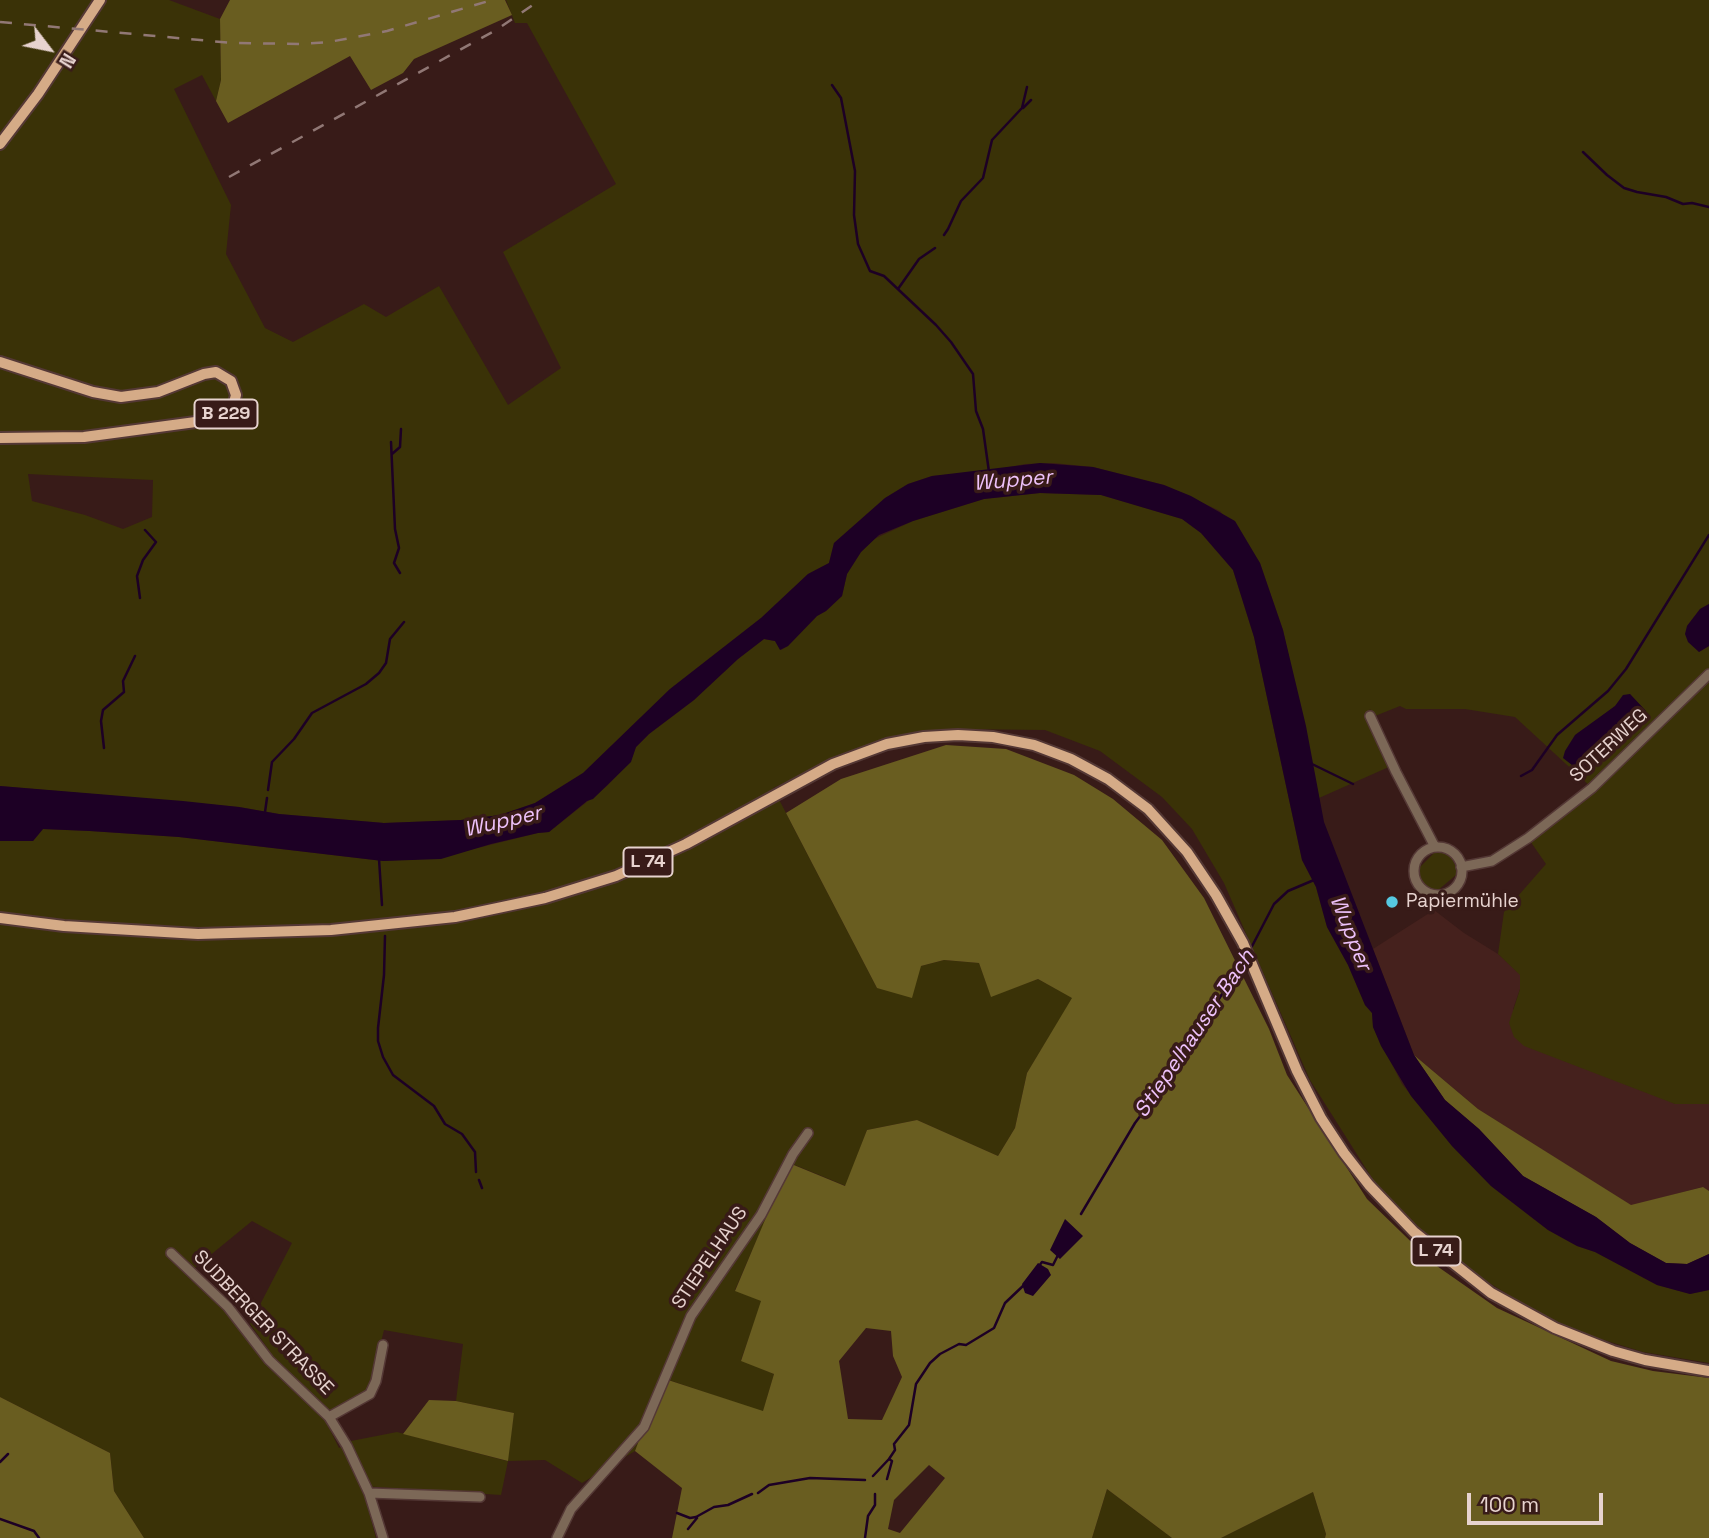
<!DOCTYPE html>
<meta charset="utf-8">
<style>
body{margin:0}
#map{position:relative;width:1709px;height:1538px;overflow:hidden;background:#381b18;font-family:"Space Grotesk",sans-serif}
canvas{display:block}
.north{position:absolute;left:14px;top:14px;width:70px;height:70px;-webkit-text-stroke:5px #381b18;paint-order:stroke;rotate:122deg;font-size:19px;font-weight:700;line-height:28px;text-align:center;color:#e7d3cf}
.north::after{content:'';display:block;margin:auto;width:24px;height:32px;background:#e7d3cf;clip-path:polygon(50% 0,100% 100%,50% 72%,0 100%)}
.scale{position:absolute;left:1467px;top:1493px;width:136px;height:32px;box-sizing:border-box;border:4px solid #e7d3cf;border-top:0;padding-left:9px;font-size:21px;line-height:24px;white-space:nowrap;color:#e7d3cf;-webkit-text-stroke:5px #381b18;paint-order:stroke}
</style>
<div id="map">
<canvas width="1709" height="1538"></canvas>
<div class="north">N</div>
<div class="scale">100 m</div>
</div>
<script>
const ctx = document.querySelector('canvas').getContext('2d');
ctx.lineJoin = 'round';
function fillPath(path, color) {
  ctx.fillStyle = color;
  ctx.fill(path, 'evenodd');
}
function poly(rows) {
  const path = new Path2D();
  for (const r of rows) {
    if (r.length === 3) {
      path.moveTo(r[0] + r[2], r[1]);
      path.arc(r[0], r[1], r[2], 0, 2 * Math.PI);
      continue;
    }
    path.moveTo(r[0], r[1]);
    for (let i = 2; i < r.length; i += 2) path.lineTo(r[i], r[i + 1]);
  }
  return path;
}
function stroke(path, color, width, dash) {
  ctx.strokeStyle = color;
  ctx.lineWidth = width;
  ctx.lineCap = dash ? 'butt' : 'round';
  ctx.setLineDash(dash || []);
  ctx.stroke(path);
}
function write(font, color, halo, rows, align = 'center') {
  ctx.font = font + ' "Space Grotesk",sans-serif';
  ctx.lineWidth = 7;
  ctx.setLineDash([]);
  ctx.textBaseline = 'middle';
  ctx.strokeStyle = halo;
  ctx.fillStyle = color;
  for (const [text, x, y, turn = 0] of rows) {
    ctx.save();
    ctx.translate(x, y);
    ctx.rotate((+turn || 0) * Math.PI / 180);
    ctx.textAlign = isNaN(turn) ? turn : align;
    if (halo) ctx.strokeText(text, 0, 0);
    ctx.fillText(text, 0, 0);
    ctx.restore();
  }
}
const built = poly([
 [1434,910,1464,933,1498,954,1520,974,1520,989,1513,1009,1675,1104,1709,1104,1709,1191,1702,1187,1631,1206,1478,1109,1414,1055,1373,949]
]);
const green = poly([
 [0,0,169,0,220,19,221,80,216,101,202,75,174,89,231,205,226,254,265,328,293,342,364,304,386,317,439,286,508,405,561,368,503,252,616,184,527,23,515,23,506,0,1709,0,1709,604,1700,609,1687,626,1699,652,1709,646,1709,1104,1675,1104,1524,1046,1514,1037,1509,1023,1520,989,1520,975,1498,954,1504,912,1546,864,1528,838,1592,788,1515,717,1465,709,1406,709,1400,706,1375,716,1370,709,1367,715,1391,766,1319,798,1283,630,1260,563,1220,511,1164,485,1093,467,1053,463,1025,464,989,471,932,476,908,484,885,498,834,543,829,563,808,574,761,618,670,689,583,773,535,803,500,815,461,820,384,823,279,814,239,807,0,786],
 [28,474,153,480,152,517,123,529,85,515,32,501],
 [1630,694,1646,712,1575,735,1605,714],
 [1040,493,1101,495,1182,519,1201,533,1233,570,1254,637,1302,860,1316,887,1327,927,1348,965,1365,1005,1372,1013,1373,1027,1402,1084,1452,1146,1491,1186,1548,1230,1577,1246,1595,1252,1657,1285,1690,1294,1709,1290,1709,1363,1643,1352,1581,1333,1533,1310,1483,1279,1429,1237,1377,1186,1310,1080,1224,883,1192,829,1162,797,1100,751,1045,730,957,729,919,731,878,741,845,754,773,788,877,988,921,966,944,960,979,963,991,996,1038,979,1073,998,1027,1073,1015,1128,998,1156,917,1120,867,1130,846,1186,790,1163,735,1290,762,1301,741,1360,774,1374,763,1412,663,1378,635,1451,582,1483,545,1460,508,1461,501,1495,362,1486,376,1538,144,1538,114,1491,110,1453,0,1397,0,841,33,841,43,829,90,831,179,837,383,861,437,858,538,833,549,832,607,786,630,762,636,747,649,734,694,700,738,659,764,639,775,641,781,650,788,646,817,616,826,611,842,596,847,574,861,552,874,539,913,521,984,499],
 [252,1221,292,1243,250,1324,269,1350,261,1358,226,1312,186,1275],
 [384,1330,463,1344,456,1401,514,1413,507,1461,397,1432,351,1441,339,1448,323,1416,369,1390],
 [1437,850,1451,857,1457,869,1456,875,1437,891,1425,887,1421,882,1417,870],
 [1107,1489,1172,1538,1092,1538],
 [1313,1492,1326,1534,1325,1538,1221,1538]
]);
const forest = poly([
 [230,0,505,0,512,15,414,59,403,73,371,90,350,56,228,123,216,101,221,80,220,19],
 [946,745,1006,749,1074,775,1113,799,1162,840,1204,898,1269,1029,1287,1075,1367,1199,1434,1264,1497,1308,1611,1361,1653,1371,1709,1378,1709,1538,1325,1538,1326,1534,1313,1492,1221,1538,1172,1538,1107,1489,1092,1538,672,1538,682,1488,635,1451,662,1378,763,1411,774,1374,741,1361,761,1301,735,1291,789,1163,845,1186,867,1130,917,1120,998,1156,1015,1128,1027,1073,1072,998,1038,979,991,997,979,963,944,960,921,966,912,998,877,988,786,813,841,779],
 [866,1328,891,1331,893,1356,902,1377,882,1420,848,1419,839,1361],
 [929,1465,945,1478,900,1533,888,1529,894,1500],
 [1414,1055,1478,1109,1631,1205,1703,1187,1709,1191,1709,1254,1687,1264,1666,1263,1630,1243,1596,1217,1523,1176,1479,1129,1445,1100],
 [0,1397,110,1453,114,1491,144,1538,0,1538],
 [429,1400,456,1401,514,1413,508,1461,403,1434]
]);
const water = poly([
 [1040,463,1093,467,1164,485,1191,496,1235,521,1260,563,1283,630,1306,726,1324,822,1414,1055,1445,1100,1479,1129,1523,1176,1596,1217,1630,1243,1666,1263,1687,1264,1709,1254,1709,1290,1690,1294,1657,1285,1595,1252,1577,1246,1548,1230,1491,1186,1452,1146,1411,1096,1381,1046,1373,1027,1372,1013,1365,1005,1348,965,1327,927,1316,887,1302,860,1254,637,1233,570,1201,533,1182,519,1101,495,1040,493,984,499,913,521,879,535,861,552,847,574,842,596,826,611,817,616,788,646,780,650,775,641,764,639,738,659,694,700,649,734,636,747,631,762,593,799,587,801,549,832,538,833,491,844,441,859,383,861,179,837,90,831,43,829,33,841,0,841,0,786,183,801,239,807,279,814,384,823,461,820,500,815,535,803,583,773,670,689,761,618,808,574,829,563,834,543,885,498,908,484,932,476],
 [1709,604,1709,646,1699,652,1688,642,1685,634,1687,626,1700,609],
 [1630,694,1646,711,1586,776,1563,758,1565,751,1575,735,1615,706,1623,695],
 [1065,1219,1083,1236,1060,1259,1050,1250],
 [1038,1263,1048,1269,1051,1275,1033,1296,1025,1293,1022,1284]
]);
const stream = poly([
 [832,85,841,98,855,171,854,215,858,244,870,271,884,276,936,325,951,342,973,374,976,411,983,429,989,472],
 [1023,108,1031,100],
 [1583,152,1607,175,1624,188,1637,192,1666,197,1683,204,1692,203,1709,207],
 [944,235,948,229,961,201,983,178,992,140,1022,108,1027,87],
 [898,289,919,259,935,248],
 [391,442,395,529,399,548,394,563,400,573],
 [392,454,400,447,401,429],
 [140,598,137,576,143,560,156,542,145,530],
 [104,748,101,721,103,710,124,692,123,681,135,656],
 [1312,764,1353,784],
 [1521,776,1532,770,1557,735,1608,691,1626,669,1709,535],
 [268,790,272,762,294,739,312,713,366,684,379,673,386,663,390,639,404,622],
 [265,812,267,798],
 [379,859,382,905],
 [385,936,384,975,378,1028,378,1041,383,1057,393,1075,434,1106,445,1124,462,1134,475,1152,476,1172],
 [1249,952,1274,904,1288,891,1314,880],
 [479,1180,482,1188],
 [1081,1214,1135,1123,1168,1079,1245,958],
 [1039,1266,1042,1262,1053,1265,1058,1255],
 [0,1462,8,1454],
 [873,1476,889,1459],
 [887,1479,892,1461,889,1459,895,1450,894,1444,909,1425,916,1384,930,1363,940,1354,959,1344,966,1345,994,1328,1005,1303,1024,1285],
 [758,1493,769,1485,810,1478,865,1480],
 [677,1513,690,1518,696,1517,714,1507,728,1505,752,1494],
 [0,1519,34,1531,39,1538],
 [688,1529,697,1518],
 [865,1538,868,1516,875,1505,875,1494]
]);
const minor = poly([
 [1370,716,1396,772,1435,847],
 [1438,871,24],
 [1461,867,1492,861,1528,838,1592,788,1709,674],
 [171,1253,228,1307,269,1360,329,1417,347,1446,369,1493,383,1538],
 [329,1417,370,1394,376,1381,383,1345],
 [369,1493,480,1497],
 [557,1538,571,1509,644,1427,691,1316,761,1215,793,1154,808,1133]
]);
const major = poly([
 [0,144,38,94,100,0],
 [0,362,93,392,121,397,158,392,204,374,216,372,231,381,236,395,233,406,227,413,203,421,84,437,0,438],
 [0,918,64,926,198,934,331,930,455,917,545,898,616,876,686,844,833,764,887,744,924,737,958,735,993,737,1034,745,1071,759,1108,779,1148,809,1187,852,1216,895,1243,943,1297,1071,1321,1118,1344,1153,1369,1185,1414,1232,1491,1293,1555,1328,1613,1351,1645,1360,1709,1371]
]);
const rail = poly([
 [0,22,233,43,301,44,329,42,387,31,492,0],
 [229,177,496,30,540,0]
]);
const markers = [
 [1392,902,7,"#56c9e1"]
];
const shields = [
 [226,414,63],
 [648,862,49],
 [1436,1251,49]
];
const shieldNames = [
 ["B 229",226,414],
 ["L 74",648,862],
 ["L 74",1436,1251]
];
const streetNames = [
 ["SOTERWEG",1609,746,-43],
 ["STIEPELHAUS",710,1258,-56],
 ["SUDBERGER STRASSE",263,1323,46]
];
const poiNames = [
 ["Papiermühle",1406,902]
];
const waterNames = [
 ["Wupper",1013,481,-5],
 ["Wupper",503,822,-13],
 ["Wupper",1350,933,68],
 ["Stiepelhauser Bach",1195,1034,-56]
];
fillPath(built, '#45211d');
fillPath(green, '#3a3207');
fillPath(forest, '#695d20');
fillPath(water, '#1d0025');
stroke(stream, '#1d0025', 2.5);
stroke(minor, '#543835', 12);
stroke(major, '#543835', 14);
stroke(minor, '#7c6857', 9);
stroke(major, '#d5ab87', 10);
stroke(rail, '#917875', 2.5, [12, 12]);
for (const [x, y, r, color] of markers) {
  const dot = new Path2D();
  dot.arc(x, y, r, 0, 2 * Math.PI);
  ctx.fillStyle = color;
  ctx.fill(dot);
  stroke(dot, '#381b18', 2.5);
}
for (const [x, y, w] of shields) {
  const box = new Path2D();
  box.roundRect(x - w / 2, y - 14.5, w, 29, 5);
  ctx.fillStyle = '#381b18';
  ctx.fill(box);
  stroke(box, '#e7d3cf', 2);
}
write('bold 18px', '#e7d3cf', null, shieldNames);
write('19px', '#e7d3cf', '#381b18', streetNames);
write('19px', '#e7d3cf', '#381b18', poiNames, 'left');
write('italic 21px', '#eec2fb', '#381b18', waterNames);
</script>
